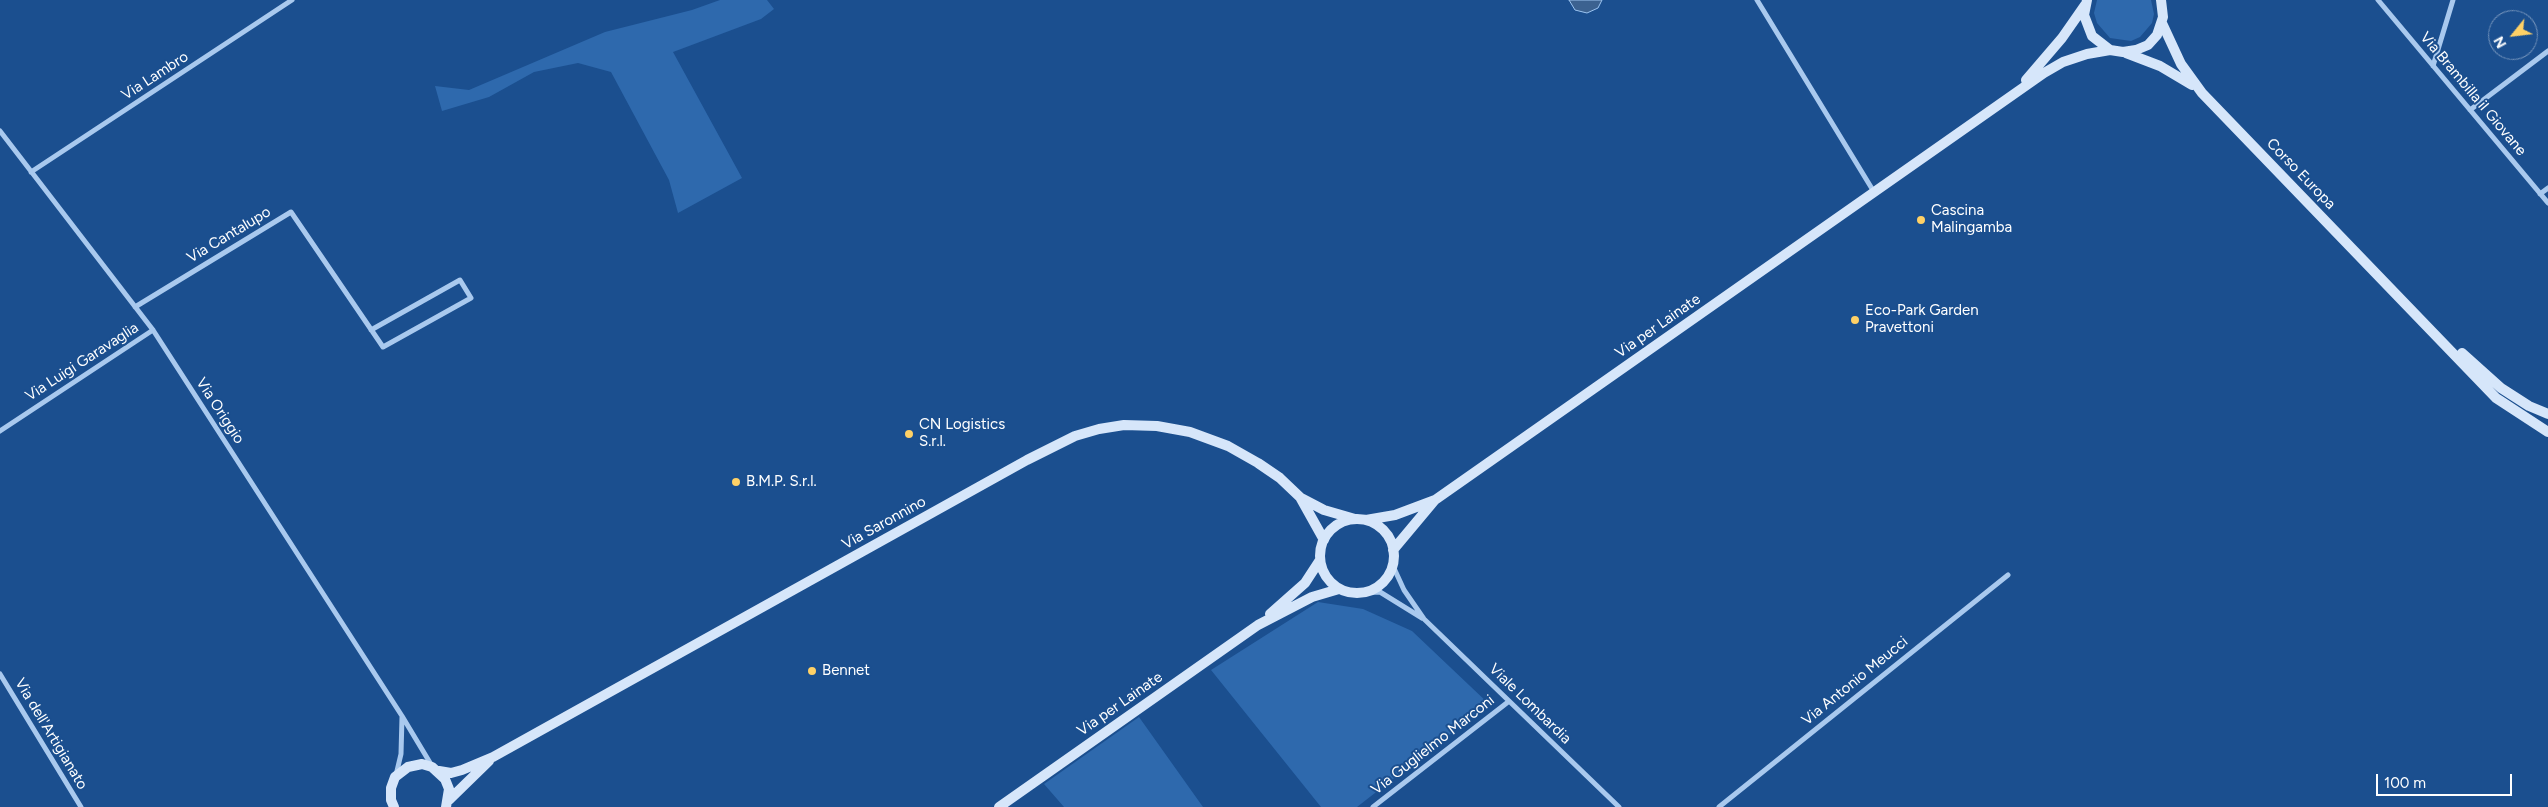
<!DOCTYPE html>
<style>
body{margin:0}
#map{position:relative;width:2548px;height:807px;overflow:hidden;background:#1b4f8f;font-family:Figtree,sans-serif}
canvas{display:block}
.north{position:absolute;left:2488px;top:10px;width:50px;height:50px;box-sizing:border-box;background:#1b4f8f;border:1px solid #7695bc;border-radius:50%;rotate:241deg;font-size:14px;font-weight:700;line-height:20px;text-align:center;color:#fff}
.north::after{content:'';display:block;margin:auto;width:18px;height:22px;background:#ffd166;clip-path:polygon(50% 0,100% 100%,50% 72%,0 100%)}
.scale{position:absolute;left:2376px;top:774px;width:136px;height:22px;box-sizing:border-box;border:2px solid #fff;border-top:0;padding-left:6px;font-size:15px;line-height:18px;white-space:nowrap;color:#fff;-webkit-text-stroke:4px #1b4f8f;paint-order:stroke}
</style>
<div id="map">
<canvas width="2548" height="807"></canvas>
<div class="north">N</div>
<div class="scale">100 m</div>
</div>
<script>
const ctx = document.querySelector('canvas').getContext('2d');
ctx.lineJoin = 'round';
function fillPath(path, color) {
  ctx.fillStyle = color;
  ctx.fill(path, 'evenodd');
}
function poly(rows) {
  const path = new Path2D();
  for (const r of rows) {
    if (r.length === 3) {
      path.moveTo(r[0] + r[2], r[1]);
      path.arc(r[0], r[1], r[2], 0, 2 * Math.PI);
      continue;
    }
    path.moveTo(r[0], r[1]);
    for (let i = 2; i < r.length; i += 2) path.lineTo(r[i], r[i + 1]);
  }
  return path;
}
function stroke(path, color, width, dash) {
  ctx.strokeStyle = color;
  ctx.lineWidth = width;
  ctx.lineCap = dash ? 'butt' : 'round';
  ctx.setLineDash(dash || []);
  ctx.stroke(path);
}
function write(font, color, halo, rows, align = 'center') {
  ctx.font = font + ' Figtree,sans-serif';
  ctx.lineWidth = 4;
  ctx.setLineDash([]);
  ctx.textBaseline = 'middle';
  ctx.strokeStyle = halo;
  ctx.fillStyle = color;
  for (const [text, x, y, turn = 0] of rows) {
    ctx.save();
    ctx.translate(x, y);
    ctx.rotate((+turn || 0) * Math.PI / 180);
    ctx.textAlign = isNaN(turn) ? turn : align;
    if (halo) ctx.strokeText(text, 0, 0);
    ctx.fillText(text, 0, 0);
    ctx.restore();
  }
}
const green = poly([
 [720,0,767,0,774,9,761,19,673,52,742,178,678,213,669,180,611,72,578,63,534,72,489,97,442,111,435,86,469,90,605,32,692,10],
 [2097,0,2151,0,2154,14,2152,23,2140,37,2131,41,2110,38,2097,23,2094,13],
 [1318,602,1363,609,1412,631,1489,704,1357,807,1321,807,1211,670],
 [1139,717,1203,807,1064,807,1044,784]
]);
const water = poly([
 [1569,0,1602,0,1598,8,1587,13,1575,10,1569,0]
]);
const street = poly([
 [1757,0,1874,192],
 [2378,0,2548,203],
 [2433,66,2453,0],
 [2470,110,2548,51],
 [0,131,153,330,402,716,432,766],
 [31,172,292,0],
 [2540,194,2548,188],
 [135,307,291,212,383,347,471,298,460,280,371,330],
 [0,431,153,330],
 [1393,566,1404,590,1424,619,1619,807],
 [1359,593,1380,592,1422,618],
 [0,674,81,807],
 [396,775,401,754,402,717],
 [1373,807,1508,702],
 [1719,807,2008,575]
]);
const secondary = poly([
 [2087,0,2084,15,2092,36,2110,50,2123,52,2136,50,2148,45,2157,35,2163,17,2161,0],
 [2162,23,2181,64,2202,93,2496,398,2548,432],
 [2126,53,2160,66,2192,85],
 [2026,80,2062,38,2085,5],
 [2462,353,2501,388,2529,406,2548,414],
 [1301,498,1324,510,1355,519],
 [1357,556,37],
 [1366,520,1395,515,1435,500,2044,73,2063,62,2087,54,2110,50],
 [1393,550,1434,501],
 [1270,614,1305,583,1320,560],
 [439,771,451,773,462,770,493,757,1027,460,1075,436,1099,429,1124,425,1157,426,1190,432,1228,446,1258,463,1280,478,1300,497,1324,540],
 [449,800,489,761],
 [394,807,391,800,391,788,395,777,408,767,422,764,432,767,445,779,449,789,446,807],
 [999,807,1258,625,1312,597,1339,589]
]);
const markers = [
 [1921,220,5,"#ffd166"],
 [1855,320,5,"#ffd166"],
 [909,434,5,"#ffd166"],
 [736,482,5,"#ffd166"],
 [812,671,5,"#ffd166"]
];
const streetNames = [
 ["Via Lambro",155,76,-33],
 ["Via Brambilla il Giovane",2473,94,50],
 ["Corso Europa",2301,174,46],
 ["Via Cantalupo",229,235,-31],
 ["Via per Lainate",1658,326,-35],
 ["Via Luigi Garavaglia",82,362,-33],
 ["Via Origgio",220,411,57],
 ["Via Saronnino",884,523,-29],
 ["Via Antonio Meucci",1855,681,-39],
 ["Via per Lainate",1120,704,-35],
 ["Viale Lombardia",1530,704,44],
 ["Via dell'Artigianato",51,734,59],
 ["Via Guglielmo Marconi",1433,745,-38]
];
const poiNames = [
 ["Cascina",1931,211],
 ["Malingamba",1931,228],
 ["Eco-Park Garden",1865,311],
 ["Pravettoni",1865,328],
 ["CN Logistics",919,425],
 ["S.r.l.",919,442],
 ["B.M.P. S.r.l.",746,482],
 ["Bennet",822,671]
];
fillPath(green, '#2e69ad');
fillPath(water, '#3c6290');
stroke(water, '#9cc4f0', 1);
stroke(street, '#a9c9ee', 5);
stroke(secondary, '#d6e6fa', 10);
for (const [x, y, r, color] of markers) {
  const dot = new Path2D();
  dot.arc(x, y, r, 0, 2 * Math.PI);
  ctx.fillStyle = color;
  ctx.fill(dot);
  stroke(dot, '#1b4f8f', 2);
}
write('15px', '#fff', '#1b4f8f', streetNames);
write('15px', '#fff', '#1b4f8f', poiNames, 'left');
</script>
